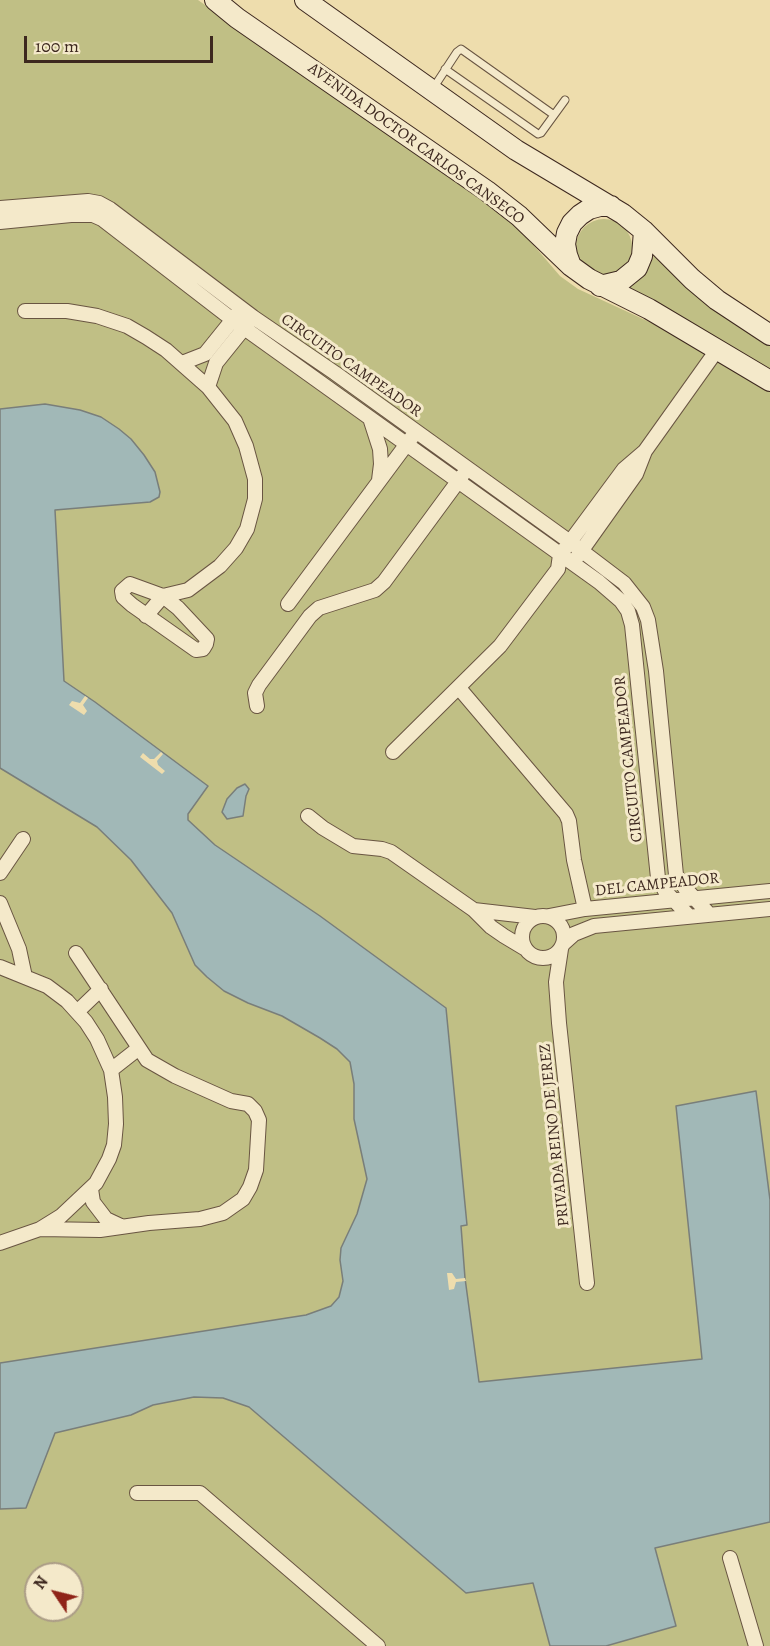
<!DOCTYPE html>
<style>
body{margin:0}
#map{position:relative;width:770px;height:1646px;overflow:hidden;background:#eeddad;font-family:Alegreya,serif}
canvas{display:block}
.north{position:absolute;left:24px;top:1562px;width:60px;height:60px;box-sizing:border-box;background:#f4e9ca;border:2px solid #ab9c86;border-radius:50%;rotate:305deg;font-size:16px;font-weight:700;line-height:24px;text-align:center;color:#3d281f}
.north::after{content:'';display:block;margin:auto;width:21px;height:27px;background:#8f2418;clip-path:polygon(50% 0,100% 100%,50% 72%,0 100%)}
.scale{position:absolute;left:24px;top:36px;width:189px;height:27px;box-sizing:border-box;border:3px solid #3d281f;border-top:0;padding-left:8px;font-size:18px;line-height:21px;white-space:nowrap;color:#3d281f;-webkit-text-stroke:4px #f4e9ca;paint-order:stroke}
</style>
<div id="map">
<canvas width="770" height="1646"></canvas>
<div class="north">N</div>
<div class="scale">100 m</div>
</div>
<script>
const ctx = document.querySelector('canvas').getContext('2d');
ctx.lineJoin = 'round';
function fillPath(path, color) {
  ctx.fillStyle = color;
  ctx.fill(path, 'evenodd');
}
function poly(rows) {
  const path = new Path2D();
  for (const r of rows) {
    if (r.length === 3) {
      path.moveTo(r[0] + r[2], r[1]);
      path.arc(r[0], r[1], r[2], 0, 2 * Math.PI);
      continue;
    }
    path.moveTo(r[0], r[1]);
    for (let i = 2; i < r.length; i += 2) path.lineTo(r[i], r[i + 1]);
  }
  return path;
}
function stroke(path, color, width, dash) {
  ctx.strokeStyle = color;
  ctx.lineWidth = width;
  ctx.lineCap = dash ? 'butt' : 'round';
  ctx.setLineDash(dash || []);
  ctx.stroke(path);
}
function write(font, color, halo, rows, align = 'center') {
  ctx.font = font + ' Alegreya,serif';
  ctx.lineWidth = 6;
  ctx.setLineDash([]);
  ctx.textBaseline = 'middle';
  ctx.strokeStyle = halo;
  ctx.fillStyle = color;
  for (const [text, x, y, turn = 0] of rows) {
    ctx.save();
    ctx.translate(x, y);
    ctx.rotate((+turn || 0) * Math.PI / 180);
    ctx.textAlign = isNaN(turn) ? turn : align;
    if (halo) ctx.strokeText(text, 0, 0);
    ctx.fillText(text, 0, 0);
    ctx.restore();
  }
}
const green = poly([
 [0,0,198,0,498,212,524,234,560,276,578,289,669,331,770,392,770,1646,0,1646],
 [36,1574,72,1574,72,1610,36,1610],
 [604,247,28],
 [650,253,695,292,770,345,770,373,685,319,623,286]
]);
const water = poly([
 [45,404,80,410,101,417,119,429,131,439,144,455,155,472,160,492,159,497,150,502,55,510,64,681,95,702,208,786,188,814,188,820,215,845,320,916,446,1008,467,1225,461,1226,465,1278,479,1382,702,1359,676,1106,756,1091,770,1200,770,1522,655,1548,676,1626,606,1646,550,1646,533,1583,466,1593,249,1407,223,1398,194,1397,153,1405,131,1415,55,1433,26,1508,0,1509,0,1363,306,1315,331,1306,339,1297,343,1281,340,1260,341,1248,357,1214,367,1179,354,1119,354,1084,350,1062,337,1049,320,1038,282,1016,248,1003,224,991,207,977,195,965,172,913,131,860,97,827,0,768,0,409,45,404],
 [245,784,249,789,246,796,243,816,227,819,222,812,227,799,237,788,245,784]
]);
const pier = poly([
 [85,696,88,698,83,705,87,711,84,715,69,705,72,701,80,703],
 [161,752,163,754,157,761,158,765,165,771,162,774,140,757,143,753,150,759,154,759],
 [447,1273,452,1273,456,1279,465,1278,466,1281,456,1282,454,1289,449,1290]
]);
const service = poly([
 [445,69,538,134,541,133,565,100],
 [434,87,457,52,461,49,554,115]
]);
const minor = poly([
 [0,208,88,201,99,203,110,209,253,317,335,373,570,542,624,469,645,451],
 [0,222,71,215,93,215,102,219,233,320,599,582,621,601,628,611,632,625,658,878,665,891,689,916],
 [25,311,67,311,97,316,127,326,146,337,166,350,208,387,235,421,246,446,255,479,255,499,247,529,236,548,220,566,188,590,163,596,146,616],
 [182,363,205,354,238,313],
 [208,387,216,363,249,322],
 [370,418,380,449,381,464,379,480],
 [577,557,636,474,645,451,717,350],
 [130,584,163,596,178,608,207,639,206,644,203,649,196,650,132,605,123,597,122,591,130,584],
 [288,604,412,437],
 [459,688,566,814,569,821,574,860,585,909],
 [257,706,255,693,259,685,310,616,319,608,375,590,384,582,462,476],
 [393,752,500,646,558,569,560,555,570,542,624,583,643,607,648,620,656,671,676,875,685,888,709,914],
 [308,816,323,828,353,846,382,849,391,852,474,910,491,927,504,936,524,948],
 [0,873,23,839],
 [0,903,19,949,25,977],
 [474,910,535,917],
 [543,937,21],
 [549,916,585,909,770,891],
 [564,943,574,934,594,926,770,909],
 [561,949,556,982,559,1023,587,1283],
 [0,967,47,986,67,1001,86,1022,97,1039,111,1070,115,1097,116,1124,114,1145,109,1159,96,1183,61,1216,40,1229,0,1243],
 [77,1012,101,989],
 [111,1070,139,1048],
 [91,1189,93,1202,106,1219,121,1226],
 [40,1229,100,1230,149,1223,200,1219,223,1213,243,1199,250,1187,256,1170,259,1120,255,1111,248,1104,231,1101,175,1076,147,1060,76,953],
 [137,1493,200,1493,378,1646],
 [730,1558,756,1646]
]);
const secondary = poly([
 [215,0,237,18,487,191,519,216,571,266,589,279,649,309,770,381],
 [305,0,516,150,623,214,644,231,692,279,717,300,770,335],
 [571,266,567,255,565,244,567,233,572,223,580,215,589,209,600,206,611,206],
 [600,286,621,281,637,268,642,256,644,231]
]);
const streetNames = [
 ["AVENIDA DOCTOR CARLOS CANSECO",416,144,36],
 ["CIRCUITO CAMPEADOR",351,366,35],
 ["CIRCUITO CAMPEADOR",629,759,-96],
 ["DEL CAMPEADOR",657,885,-6],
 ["PRIVADA REINO DE JEREZ",555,1135,-96]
];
fillPath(green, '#c0bf85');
fillPath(water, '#a1b8b7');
stroke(water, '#797e7a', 1.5);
fillPath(pier, '#eeddad');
stroke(service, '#695542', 9);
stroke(minor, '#695542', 16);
stroke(secondary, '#3d281f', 22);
stroke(service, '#f4e9ca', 7);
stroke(minor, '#f4e9ca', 14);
stroke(secondary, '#f4e9ca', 20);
write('16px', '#3d281f', '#f4e9ca', streetNames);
</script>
